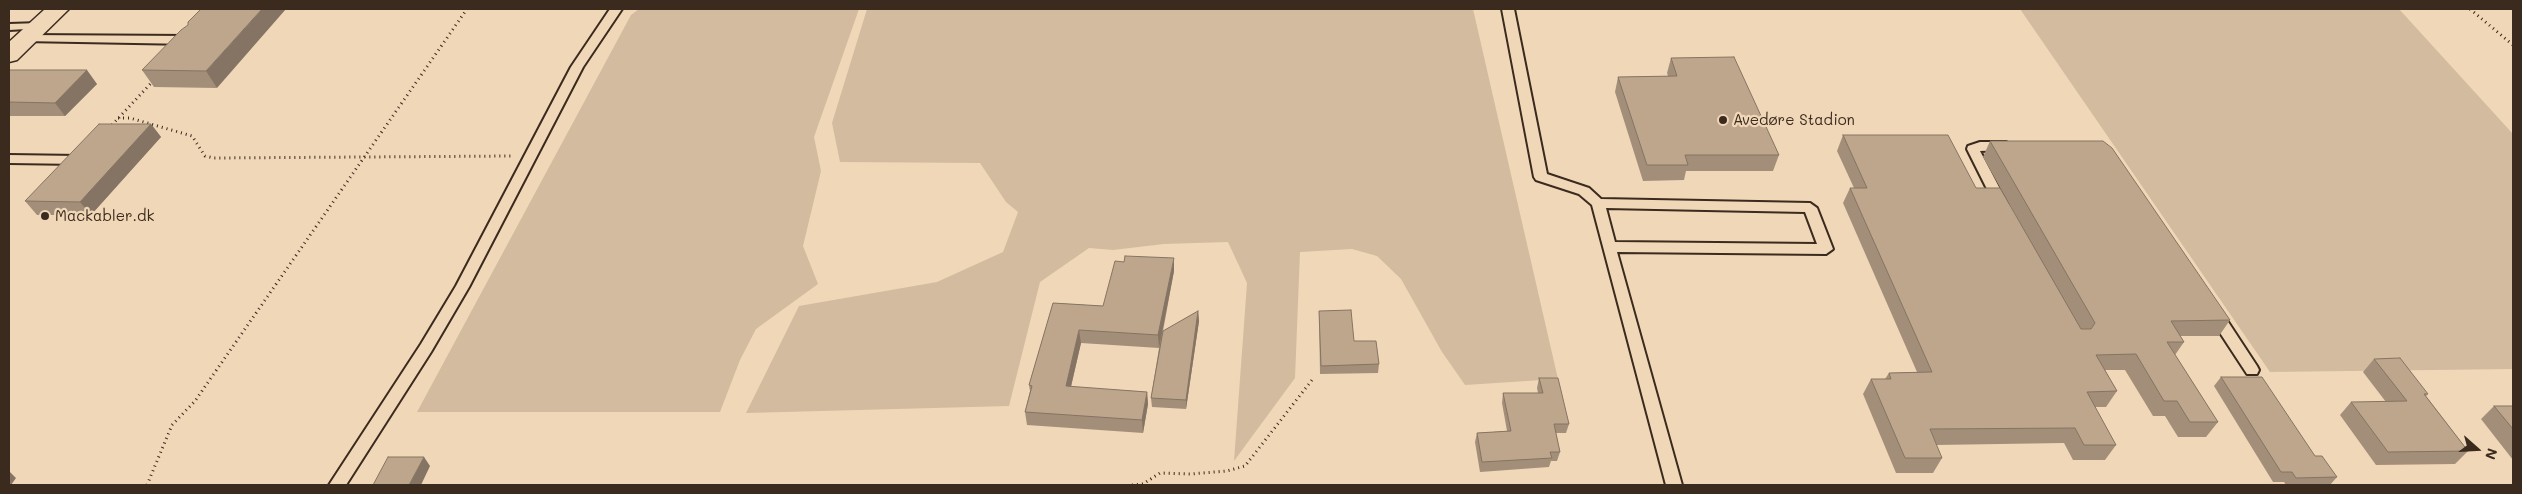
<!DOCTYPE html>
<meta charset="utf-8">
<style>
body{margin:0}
#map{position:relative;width:2522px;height:494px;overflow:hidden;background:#f0d7b8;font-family:Mali,sans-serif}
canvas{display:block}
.frame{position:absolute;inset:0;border:10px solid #3b2a1e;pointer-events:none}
.north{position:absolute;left:2452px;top:424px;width:50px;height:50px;-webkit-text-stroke:4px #f0d7b8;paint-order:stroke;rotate:109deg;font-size:14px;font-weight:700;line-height:20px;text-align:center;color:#3b2a1e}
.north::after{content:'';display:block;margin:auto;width:18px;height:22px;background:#3b2a1e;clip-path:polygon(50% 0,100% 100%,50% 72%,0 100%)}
</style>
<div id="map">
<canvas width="2522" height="494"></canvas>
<div class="frame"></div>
<div class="north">N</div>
</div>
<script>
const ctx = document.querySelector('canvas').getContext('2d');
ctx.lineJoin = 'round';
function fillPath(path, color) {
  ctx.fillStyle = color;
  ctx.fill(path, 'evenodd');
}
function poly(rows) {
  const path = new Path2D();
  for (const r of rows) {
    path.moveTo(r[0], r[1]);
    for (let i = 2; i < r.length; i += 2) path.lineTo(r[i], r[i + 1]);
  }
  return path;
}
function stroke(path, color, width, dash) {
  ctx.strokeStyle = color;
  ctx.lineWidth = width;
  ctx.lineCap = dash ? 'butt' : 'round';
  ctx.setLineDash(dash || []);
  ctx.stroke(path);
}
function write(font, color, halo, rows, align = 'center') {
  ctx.font = font + ' Mali,sans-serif';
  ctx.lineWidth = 4.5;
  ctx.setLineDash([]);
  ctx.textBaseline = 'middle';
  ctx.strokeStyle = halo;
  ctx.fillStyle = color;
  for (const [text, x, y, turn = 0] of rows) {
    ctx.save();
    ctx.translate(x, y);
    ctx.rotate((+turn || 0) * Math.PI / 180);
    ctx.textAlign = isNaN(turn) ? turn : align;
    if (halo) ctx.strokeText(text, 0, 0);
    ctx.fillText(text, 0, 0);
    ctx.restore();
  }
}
const green = poly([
 [639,9,859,9,814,137,821,171,803,246,818,284,756,329,740,360,720,412,417,412,631,15],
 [867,9,1473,9,1558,379,1465,385,1442,352,1401,279,1377,256,1352,249,1300,252,1295,378,1234,461,1247,283,1228,242,1164,244,1113,250,1089,248,1040,282,1009,406,746,413,799,306,937,282,1003,252,1018,212,1006,202,980,163,840,162,832,123],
 [2020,9,2399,9,2513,134,2513,369,2270,372]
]);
const path = poly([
 [2470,9,2513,45],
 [118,118,130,118,192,136,205,156,214,158,513,156],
 [112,125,154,80],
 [147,485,172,425,195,401,467,9],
 [1132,485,1143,484,1160,473,1191,474,1227,471,1245,466,1312,380]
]);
const lane = poly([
 [610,9,622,9,583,67,469,287,431,352,346,485,329,485,421,344,456,286,571,67,610,9],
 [1502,9,1514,9,1547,174,1589,188,1601,199,1810,203,1817,208,1833,249,1826,254,1617,252,1682,485,1666,485,1592,205,1579,194,1536,180,1534,177,1502,9],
 [1606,208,1805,212,1817,244,1615,242,1606,208],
 [40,23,44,24,44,28,9,30,9,24,40,23],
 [26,35,190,36,196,40,190,44,22,41,20,39,26,35],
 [1980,142,2006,142,2012,146,2006,150,1980,151,2008,204,2006,207,1996,207,1967,149,1968,146,1980,142],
 [9,155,79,156,85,160,79,164,9,163,9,155],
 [2214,307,2219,308,2257,366,2259,370,2257,374,2247,374,2209,316,2207,312,2209,308,2214,307]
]);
const street = poly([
 [45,9,69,9,17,60,9,62,9,42,45,9]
]);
const wall = poly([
 [188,25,217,88,154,87,142,70],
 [1671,58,1779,155,1773,171,1686,171,1684,180,1643,181,1615,92,1618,77,1668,76,1667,73],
 [9,70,97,84,65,116,9,116],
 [151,124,161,137,91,215,37,215,25,201],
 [1843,135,1976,188,2021,225,1983,157,1990,141,2230,320,2219,336,2180,336,2184,342,2175,355,2218,422,2206,437,2178,437,2165,416,2153,416,2125,370,2105,370,2117,391,2106,407,2095,407,2116,445,2105,460,2073,460,2064,443,1936,445,1942,458,1933,473,1896,473,1863,394,1871,379,1885,379,1889,373,1917,372,1843,203,1850,188,1854,188,1837,151],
 [1174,271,1163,331,1198,311,1199,321,1186,409,1152,407,1151,398,1159,348,1081,343,1071,387,1147,392,1148,404,1143,433,1027,425,1025,412,1030,391,1029,385,1053,303,1103,306],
 [1319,311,1379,364,1378,373,1320,374],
 [2374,359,2428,394,2426,396,2468,451,2455,464,2376,465,2340,415,2351,402,2386,402,2363,372],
 [2221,377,2315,456,2337,477,2330,485,2286,485,2284,482,2273,482,2214,386],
 [1539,378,1569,424,1566,433,1556,433,1560,452,1557,461,1551,461,1549,467,1480,472,1475,442,1477,433,1507,431,1502,403,1503,393,1538,393,1537,388],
 [2494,406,2513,406,2513,460,2481,419]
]);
const shadedWall = poly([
 [262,9,286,9,217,88,206,71],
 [87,70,97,84,65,116,55,103],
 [151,124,161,137,91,215,80,202],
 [1174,258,1174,271,1159,348,1158,335],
 [1198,311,1199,321,1186,409,1186,400],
 [1079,330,1081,343,1068,399,1066,386],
 [1147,392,1148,404,1143,433,1142,420],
 [424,457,430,466,421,485,409,485],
 [9,471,16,478,11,485,9,485]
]);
const building = poly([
 [201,9,262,9,206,71,142,70,181,30,188,25,188,22,201,9],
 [1734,57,1779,155,1685,155,1688,165,1647,165,1618,77,1677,76,1671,58,1734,57],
 [9,70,87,70,55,103,9,102,9,70],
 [99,124,151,124,80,202,25,201,99,124],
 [1843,135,1948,135,1976,188,2000,188,2081,329,2091,329,2095,323,1990,141,2103,141,2112,148,2230,320,2171,321,2184,342,2167,342,2218,422,2190,422,2177,401,2164,401,2136,354,2096,355,2117,391,2087,392,2116,445,2084,445,2075,428,1930,429,1942,458,1905,458,1871,379,1891,379,1889,373,1932,372,1850,188,1867,188,1843,135],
 [1125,256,1174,258,1158,335,1079,330,1066,386,1147,392,1142,420,1025,412,1032,386,1029,385,1053,303,1103,306,1115,261,1124,262,1125,256],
 [1351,310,1354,341,1376,341,1379,364,1321,366,1319,311,1351,310],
 [1198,311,1186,400,1151,398,1163,331,1198,311],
 [2400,358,2428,394,2424,394,2468,451,2388,452,2351,402,2407,401,2374,359,2400,358],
 [2221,377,2262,377,2315,456,2322,456,2337,477,2296,478,2292,472,2281,472,2221,377],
 [1539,378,1558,378,1569,424,1554,424,1560,452,1550,452,1552,458,1482,462,1477,433,1511,431,1503,393,1543,393,1539,378],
 [2494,406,2513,406,2513,429,2494,406],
 [388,457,424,457,409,485,373,485,388,457]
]);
const markers = [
 [1723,120,5,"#3b2a1e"],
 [45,216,5,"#3b2a1e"]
];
const poiNames = [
 ["Avedøre Stadion",1733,120],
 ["Mackabler.dk",55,216]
];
fillPath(green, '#d2bb9f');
stroke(lane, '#3b2a1e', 4);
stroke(street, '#3b2a1e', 3);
stroke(path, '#3b2a1e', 3, [1, 4]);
fillPath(lane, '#f0d7b8');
fillPath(street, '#f0d7b8');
fillPath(wall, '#a38f79');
fillPath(shadedWall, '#857463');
fillPath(building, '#bea68d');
stroke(building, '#857463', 1);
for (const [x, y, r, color] of markers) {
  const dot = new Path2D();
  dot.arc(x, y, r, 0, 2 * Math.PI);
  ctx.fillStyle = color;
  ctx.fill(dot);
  stroke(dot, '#f0d7b8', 2);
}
write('15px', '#3b2a1e', '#f0d7b8', poiNames, 'left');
</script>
